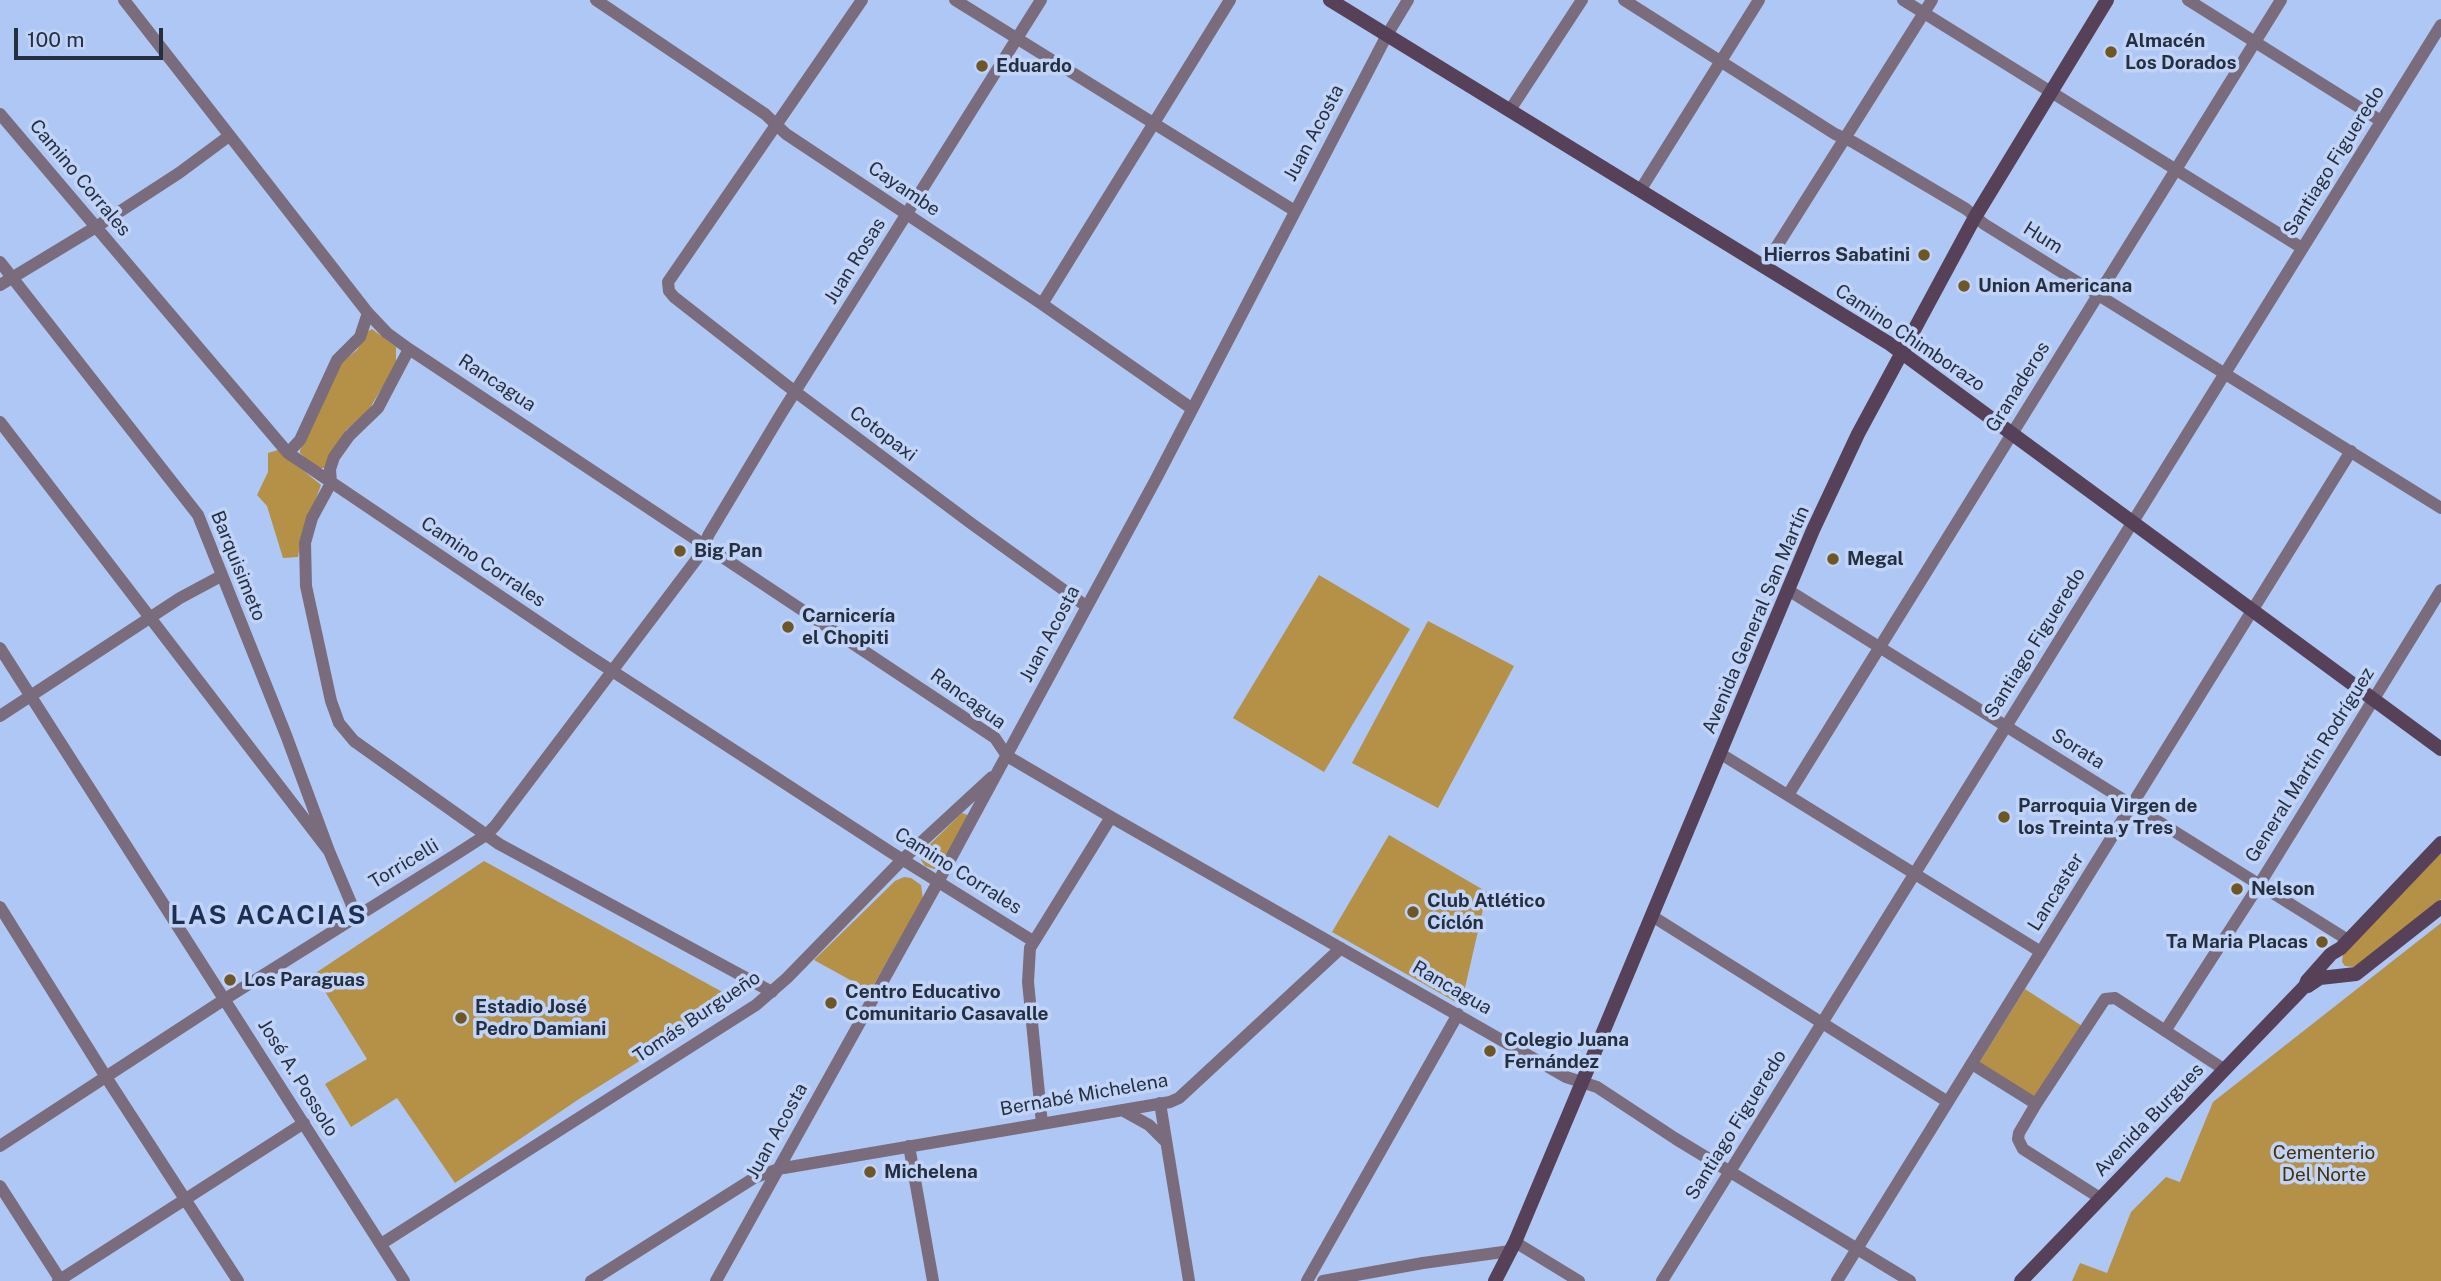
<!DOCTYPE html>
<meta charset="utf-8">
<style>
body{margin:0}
#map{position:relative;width:2441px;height:1281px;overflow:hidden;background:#afc7f4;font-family:"Public Sans",sans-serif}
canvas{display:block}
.scale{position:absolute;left:14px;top:28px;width:149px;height:32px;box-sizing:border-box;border:4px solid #252f40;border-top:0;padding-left:9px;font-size:21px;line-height:24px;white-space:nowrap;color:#252f40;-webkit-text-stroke:5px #c1d4f8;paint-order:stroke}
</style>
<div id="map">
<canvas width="2441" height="1281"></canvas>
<div class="scale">100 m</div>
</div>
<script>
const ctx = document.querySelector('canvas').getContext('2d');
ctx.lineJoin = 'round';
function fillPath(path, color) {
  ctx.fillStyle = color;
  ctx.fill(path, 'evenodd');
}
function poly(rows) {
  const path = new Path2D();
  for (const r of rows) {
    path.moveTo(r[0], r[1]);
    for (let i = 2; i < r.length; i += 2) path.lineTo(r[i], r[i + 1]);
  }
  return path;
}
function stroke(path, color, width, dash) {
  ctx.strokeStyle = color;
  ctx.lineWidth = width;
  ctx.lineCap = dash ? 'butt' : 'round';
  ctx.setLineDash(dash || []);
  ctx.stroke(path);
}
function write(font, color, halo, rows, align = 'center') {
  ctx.font = font + ' "Public Sans",sans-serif';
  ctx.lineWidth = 7;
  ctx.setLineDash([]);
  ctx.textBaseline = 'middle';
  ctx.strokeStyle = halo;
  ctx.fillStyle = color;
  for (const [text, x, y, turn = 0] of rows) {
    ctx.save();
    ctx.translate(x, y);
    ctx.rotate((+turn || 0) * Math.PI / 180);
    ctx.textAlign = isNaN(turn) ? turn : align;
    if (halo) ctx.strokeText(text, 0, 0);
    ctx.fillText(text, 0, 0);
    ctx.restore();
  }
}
const green = poly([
 [372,329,396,347,396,365,368,411,346,430,324,468,317,468,300,453,300,450,341,363,357,350,367,332],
 [278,450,321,485,301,539,298,557,283,558,267,506,257,495,268,472,268,453],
 [1319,575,1410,629,1324,772,1233,718],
 [1428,621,1514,666,1438,808,1352,763],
 [962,813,968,815,941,866,934,869,925,866,921,860,921,853],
 [1389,835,1487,892,1461,1005,1332,932],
 [2441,853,2441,899,2354,967,2345,966,2342,962,2343,954],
 [484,861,737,1000,579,1099,455,1183,397,1098,351,1127,325,1084,367,1059,314,974],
 [904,877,911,878,921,885,923,899,870,991,814,960,895,881],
 [2441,923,2441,1281,2072,1281,2080,1263,2107,1273,2131,1212,2166,1177,2180,1182,2213,1102],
 [2025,989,2082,1026,2035,1098,1979,1063]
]);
const street = poly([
 [124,0,368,313,387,333,409,349,995,738,1007,756,1111,817,1566,1077,1597,1087,1676,1139,1910,1281],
 [596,0,765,114,786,134,1042,304,1191,408],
 [862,0,668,282,669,291,674,297,785,384,972,524,1086,606],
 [955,0,1295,211],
 [1624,0,1835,134,1853,142,1966,209,1984,224,2441,508],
 [1903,0,2302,248],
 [2188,0,2381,121],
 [1510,110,1582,0],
 [0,114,288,453,583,652,892,853,1033,941],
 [1641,189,1759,0],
 [0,262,198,515,286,735,329,851],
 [1765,265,1932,0],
 [0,285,96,227,179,173,229,136],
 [1042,304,1230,0],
 [409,349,378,408,349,436,334,457,330,469,331,483,312,518,305,543,306,586,331,701,339,723,354,741,499,844,772,992],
 [0,422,329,851,351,903,355,917],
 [288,453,300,440,337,360,360,337,368,313],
 [1788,590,2348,940],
 [0,648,404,1281],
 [0,716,180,598,221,576],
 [1721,754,2041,952],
 [1788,795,2281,0],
 [0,907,106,1077,238,1281],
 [1652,916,1948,1102],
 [2165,1031,2259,885,2441,590],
 [1972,1064,2036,1104],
 [1160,1103,1189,1281],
 [1122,1110,1149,1125,1166,1142],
 [1042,1124,1028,982,1030,948,1111,817],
 [0,1146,225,999,455,855,486,835,495,826,699,556,709,534,781,414,1041,0],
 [909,1146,933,1281],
 [0,1186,61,1281],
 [2100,1198,2023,1149,2018,1139,2019,1133,2036,1104,2105,999,2115,998,2225,1070],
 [1515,1242,1579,1281],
 [381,1244,756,1005,787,978,902,860,992,777],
 [58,1281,304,1123],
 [591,1281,754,1178,778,1169,1170,1102,1179,1098,1341,948],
 [716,1281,938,882,1156,479,1387,35,1408,0],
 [1307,1281,1458,1014],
 [1323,1281,1423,1263,1510,1251],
 [1662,1281,2441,25],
 [1837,1281,2351,451]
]);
const secondary = poly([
 [1330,0,1890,344,2441,749],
 [2308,986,2320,978,2356,974,2441,907],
 [1495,1281,1515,1242,1573,1104,1813,530,1858,434,1975,217,2107,0],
 [2021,1281,2305,986,2307,981,2331,954,2341,948,2441,843]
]);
const markers = [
 [2111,52,7,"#6e5626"],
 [982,66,7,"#6e5626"],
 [1924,255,7,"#6e5626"],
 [1964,286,7,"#6e5626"],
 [680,551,7,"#6e5626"],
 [1833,559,7,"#6e5626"],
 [788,627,7,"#6e5626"],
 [2004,817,7,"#6e5626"],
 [2237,889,7,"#6e5626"],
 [1413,912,7,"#6e5626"],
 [2322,942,7,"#6e5626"],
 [230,980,7,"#6e5626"],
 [831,1003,7,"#6e5626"],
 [461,1018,7,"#6e5626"],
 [1490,1051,7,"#6e5626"],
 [870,1172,7,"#6e5626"]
];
const poiNames = [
 ["Almacén",2125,41],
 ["Los Dorados",2125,63],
 ["Eduardo",996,66],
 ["Hierros Sabatini",1910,255,"right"],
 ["Union Americana",1978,286],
 ["Big Pan",694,551],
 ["Megal",1847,559],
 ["Carnicería",802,616],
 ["el Chopiti",802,638],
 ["Parroquia Virgen de",2018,806],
 ["los Treinta y Tres",2018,828],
 ["Nelson",2251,889],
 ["Club Atlético",1427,901],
 ["Cíclón",1427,923],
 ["Ta Maria Placas",2308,942,"right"],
 ["Los Paraguas",244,980],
 ["Centro Educativo",845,992],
 ["Comunitario Casavalle",845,1014],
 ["Estadio José",475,1007],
 ["Pedro Damiani",475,1029],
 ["Colegio Juana",1504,1040],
 ["Fernández",1504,1062],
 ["Michelena",884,1172]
];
const streetNames = [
 ["Juan Acosta",1314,133,-62],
 ["Santiago Figueredo",2334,161,-58],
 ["Camino Corrales",80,178,50],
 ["Cayambe",904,189,34],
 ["Hum",2043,238,32],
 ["Juan Rosas",855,261,-58],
 ["Camino Chimborazo",1910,338,34],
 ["Rancagua",497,383,33],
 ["Granaderos",2018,387,-58],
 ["Cotopaxi",883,434,37],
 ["Camino Corrales",483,562,34],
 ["Barquisimeto",238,566,68],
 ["Avenida General San Martín",1756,620,-67],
 ["Juan Acosta",1050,634,-62],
 ["Santiago Figueredo",2035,643,-58],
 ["Rancagua",968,699,36],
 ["Sorata",2078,749,32],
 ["General Martín Rodríguez",2310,765,-58],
 ["Torricelli",404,864,-31],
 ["Camino Corrales",958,871,32],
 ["Lancaster",2056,892,-58],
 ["Rancagua",1452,988,30],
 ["Tomás Burgueño",697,1017,-34],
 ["José A. Possolo",298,1078,58],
 ["Bernabé Michelena",1084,1095,-10],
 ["Avenida Burgues",2149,1120,-46],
 ["Santiago Figueredo",1736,1125,-58],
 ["Juan Acosta",777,1131,-61]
];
const parkNames = [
 ["Cementerio",2324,1153],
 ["Del Norte",2324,1175]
];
const districtNames = [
 ["LAS ACACIAS",269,916]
];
fillPath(green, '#b59047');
stroke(street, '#7a6c7c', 12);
stroke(secondary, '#564158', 14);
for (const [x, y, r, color] of markers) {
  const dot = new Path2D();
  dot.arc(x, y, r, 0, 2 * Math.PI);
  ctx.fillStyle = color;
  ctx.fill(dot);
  stroke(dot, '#c1d4f8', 2.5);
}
write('bold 19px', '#252f40', '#c1d4f8', poiNames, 'left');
write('19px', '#252f40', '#c1d4f8', streetNames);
write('19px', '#453104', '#c1d4f8', parkNames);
ctx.letterSpacing = '2px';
write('bold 26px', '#1d2f52', '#c1d4f8', districtNames);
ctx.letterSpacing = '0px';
</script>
